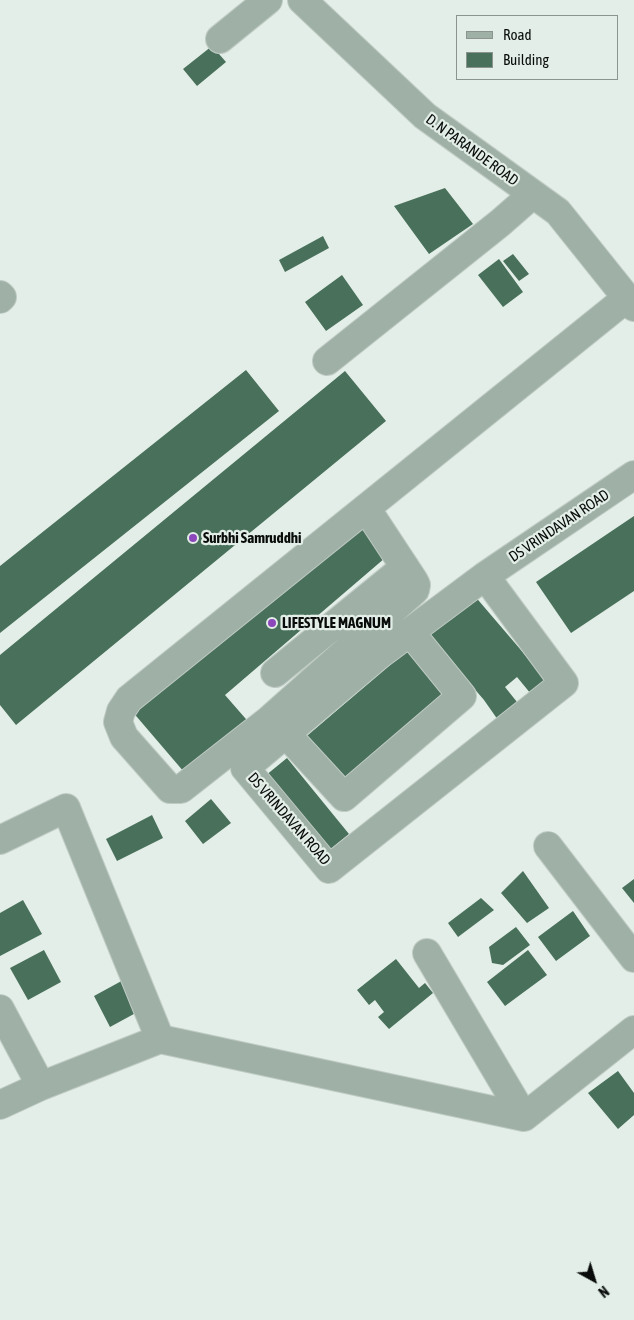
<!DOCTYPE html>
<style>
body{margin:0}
#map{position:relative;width:634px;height:1320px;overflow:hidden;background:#e2eee7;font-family:"Asap Condensed",sans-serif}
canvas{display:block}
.legend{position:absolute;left:456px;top:15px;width:162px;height:65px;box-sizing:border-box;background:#e2eee7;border:1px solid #8b948f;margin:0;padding:6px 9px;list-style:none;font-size:15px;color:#090c0a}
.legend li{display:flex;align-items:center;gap:10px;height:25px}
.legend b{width:25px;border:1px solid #8b948f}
.north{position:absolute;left:569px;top:1255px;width:50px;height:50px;-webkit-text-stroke:4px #e2eee7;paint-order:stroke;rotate:141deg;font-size:14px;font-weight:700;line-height:20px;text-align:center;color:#090c0a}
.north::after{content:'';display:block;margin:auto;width:18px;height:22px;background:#090c0a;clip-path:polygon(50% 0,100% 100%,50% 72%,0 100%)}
</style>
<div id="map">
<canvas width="634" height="1320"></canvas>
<ul class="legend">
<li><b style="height:6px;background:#9fb1a6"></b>Road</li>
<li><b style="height:14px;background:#49705a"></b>Building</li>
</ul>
<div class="north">N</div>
</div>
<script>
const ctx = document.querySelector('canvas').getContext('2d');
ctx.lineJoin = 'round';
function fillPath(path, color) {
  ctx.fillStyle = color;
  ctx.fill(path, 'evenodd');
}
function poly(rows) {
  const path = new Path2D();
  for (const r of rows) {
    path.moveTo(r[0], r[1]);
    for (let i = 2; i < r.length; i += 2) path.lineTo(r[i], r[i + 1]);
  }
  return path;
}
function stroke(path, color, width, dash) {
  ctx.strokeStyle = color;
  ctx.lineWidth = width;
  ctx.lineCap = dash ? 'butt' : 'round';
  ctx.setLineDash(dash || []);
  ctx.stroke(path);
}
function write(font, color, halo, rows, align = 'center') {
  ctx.font = font + ' "Asap Condensed",sans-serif';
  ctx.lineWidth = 4.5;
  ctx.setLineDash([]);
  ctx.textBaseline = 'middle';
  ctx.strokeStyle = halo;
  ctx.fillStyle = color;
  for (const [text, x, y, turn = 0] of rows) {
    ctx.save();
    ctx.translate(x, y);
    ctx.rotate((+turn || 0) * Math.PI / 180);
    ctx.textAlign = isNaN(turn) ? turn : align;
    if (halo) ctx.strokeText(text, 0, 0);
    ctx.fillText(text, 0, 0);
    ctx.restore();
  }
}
const building = poly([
 [212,46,226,62,197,86,183,69],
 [445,188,473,224,429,254,394,206],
 [323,236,329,248,285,272,279,260],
 [513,254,529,274,519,281,503,261],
 [499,259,523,292,503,307,478,275],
 [342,275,363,305,326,331,305,302],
 [246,370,279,411,0,633,0,566],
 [345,371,386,421,16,725,0,705,0,655],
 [634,516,634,591,571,633,536,582],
 [362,517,392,552,225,695,252,726,190,779,131,710],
 [473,594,556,691,540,705,517,677,505,687,521,707,505,730,484,700,472,686,359,792,301,741],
 [287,758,349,834,327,852,265,776],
 [211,799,231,823,203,844,185,821],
 [152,815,163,838,117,861,106,839],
 [523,871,549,908,527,923,501,893],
 [634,879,634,903,622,888],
 [481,898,494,910,458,937,448,923],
 [23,900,42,934,0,956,0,913],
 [573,911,590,936,556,961,538,937],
 [516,927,530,945,503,965,492,963,489,947],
 [44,950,61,982,28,1000,10,968],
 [528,950,547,975,505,1006,487,982],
 [396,959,419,988,425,983,433,993,389,1029,378,1017,384,1012,375,1000,369,1005,357,990],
 [127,978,143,1009,110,1027,94,996],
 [618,1071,634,1093,634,1115,618,1129,588,1093]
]);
const minor = poly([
 [302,0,425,116,558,212,634,307],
 [220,39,268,0],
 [0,295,2,297,0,299],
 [327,361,500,223,532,195],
 [366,508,414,581,416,585,415,590,269,720,181,789,170,789,124,737,118,722,121,711,129,699,627,298],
 [485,576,564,683,329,869,245,768,379,655,485,576,634,475],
 [275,673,405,567],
 [286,734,344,797,462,696,410,632],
 [0,840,66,808,160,1039],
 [548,846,634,958],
 [427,953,524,1117],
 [0,1009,41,1086,160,1039,524,1117,634,1030],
 [0,1105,41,1086]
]);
const markers = [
 [193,538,5,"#8c47bb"],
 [272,623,5,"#8c47bb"]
];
const streetNames = [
 ["D. N PARANDE ROAD",472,150,36],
 ["DS VRINDAVAN ROAD",559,526,-34],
 ["DS VRINDAVAN ROAD",289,819,49]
];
const poiNames = [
 ["Surbhi Samruddhi",203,538],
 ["LIFESTYLE MAGNUM",282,623]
];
fillPath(building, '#49705a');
stroke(minor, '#bfcac4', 30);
stroke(minor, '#9fb1a6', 28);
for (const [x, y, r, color] of markers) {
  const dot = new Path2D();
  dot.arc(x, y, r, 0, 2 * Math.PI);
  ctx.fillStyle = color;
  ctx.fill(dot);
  stroke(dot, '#e2eee7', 2);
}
write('15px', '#090c0a', '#e2eee7', streetNames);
write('bold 15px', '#090c0a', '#e2eee7', poiNames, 'left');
</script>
